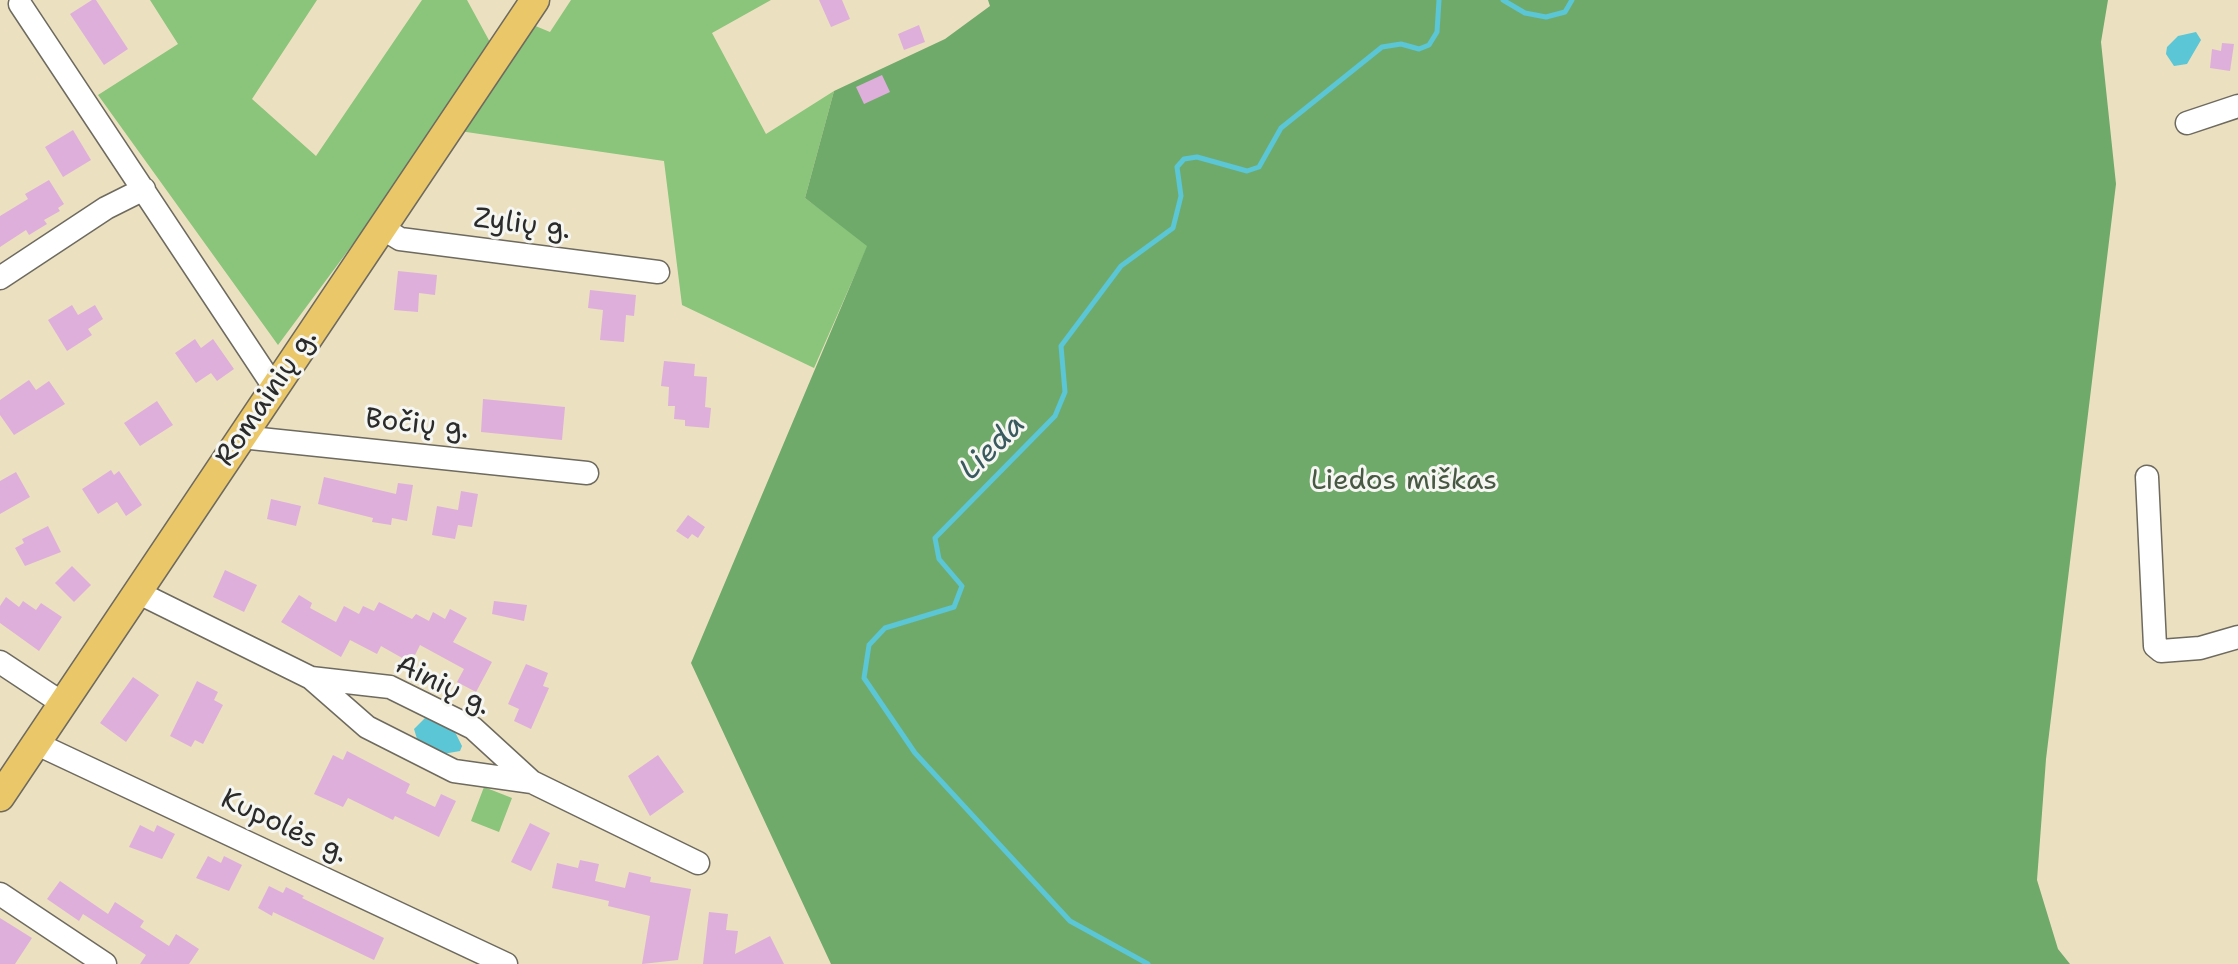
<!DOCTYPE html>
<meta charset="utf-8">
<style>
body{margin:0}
canvas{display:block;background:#ebe0c0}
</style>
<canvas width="2238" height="964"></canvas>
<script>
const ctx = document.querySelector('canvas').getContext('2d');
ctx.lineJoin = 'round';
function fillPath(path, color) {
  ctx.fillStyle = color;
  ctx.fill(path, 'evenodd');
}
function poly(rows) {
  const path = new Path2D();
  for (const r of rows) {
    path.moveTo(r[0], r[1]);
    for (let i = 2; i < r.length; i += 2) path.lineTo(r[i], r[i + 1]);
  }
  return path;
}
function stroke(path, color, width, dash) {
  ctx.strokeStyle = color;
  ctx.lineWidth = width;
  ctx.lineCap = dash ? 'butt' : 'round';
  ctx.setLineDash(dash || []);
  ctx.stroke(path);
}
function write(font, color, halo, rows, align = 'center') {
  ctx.font = font + ' "Shantell Sans",sans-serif';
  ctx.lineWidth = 6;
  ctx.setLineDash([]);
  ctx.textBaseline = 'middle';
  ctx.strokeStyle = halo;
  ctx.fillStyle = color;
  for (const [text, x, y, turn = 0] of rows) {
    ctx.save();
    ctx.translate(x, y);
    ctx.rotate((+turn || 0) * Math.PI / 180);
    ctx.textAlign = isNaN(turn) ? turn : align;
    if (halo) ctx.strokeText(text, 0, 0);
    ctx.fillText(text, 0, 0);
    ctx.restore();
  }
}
const green = poly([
 [150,0,317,0,252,99,316,156,422,0,467,0,497,55,521,20,550,32,571,0,771,0,712,33,766,134,834,91,805,198,868,245,814,368,682,305,664,161,439,128,278,345,98,95,178,44],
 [484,787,512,798,499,832,471,821]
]);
const forest = poly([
 [988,0,2108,0,2101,42,2116,184,2046,759,2037,880,2058,949,2070,964,831,964,691,663,867,246,805,198,834,91,945,39,990,6]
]);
const water = poly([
 [2196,32,2201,40,2187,64,2174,66,2166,54,2167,47,2178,36],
 [425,718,455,732,462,746,460,751,443,754,418,742,414,729]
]);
const stream = poly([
 [1503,0,1525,13,1546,17,1565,12,1572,0],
 [1148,964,1070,921,915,753,864,678,869,645,885,628,954,607,962,586,939,559,935,538,1055,416,1065,392,1061,346,1121,266,1173,228,1181,196,1177,167,1184,159,1197,157,1247,171,1259,167,1281,128,1382,47,1401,44,1419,49,1429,45,1437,32,1439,0]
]);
const building = poly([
 [92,0,96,0,128,49,104,65,70,14],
 [819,0,842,0,850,19,831,27],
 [919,25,925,42,904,50,898,34],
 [2222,43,2234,44,2230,71,2210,68,2212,49,2221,51],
 [882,75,890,92,864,104,856,87],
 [73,130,91,160,63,177,45,147],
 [49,180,64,204,58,208,60,211,44,220,47,224,29,235,26,230,0,247,0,216,28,199,25,194],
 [398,271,437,275,435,295,419,293,418,312,394,310],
 [590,290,636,295,634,316,626,315,624,342,600,340,603,310,588,308],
 [72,305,78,315,95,305,103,319,88,329,92,335,67,351,48,320],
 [195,339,201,348,213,339,234,369,217,381,211,373,196,383,175,353],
 [664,361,695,364,694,376,707,377,705,407,711,408,709,428,685,426,685,420,674,419,675,406,668,406,669,387,661,386],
 [29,380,36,390,49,381,65,404,14,435,0,415,0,400],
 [483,399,565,407,562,440,481,432],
 [157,401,173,425,140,446,124,423],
 [111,470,114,475,119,471,142,505,126,516,117,502,98,514,82,489],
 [16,472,30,497,0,514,0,481],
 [324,477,396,494,398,483,413,485,407,521,392,518,391,525,372,522,373,518,318,504],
 [461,491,478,494,472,527,458,525,455,539,432,535,437,506,458,510],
 [271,499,301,506,296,526,267,519],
 [688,515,705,527,698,538,692,534,688,539,676,531],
 [48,526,61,552,25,566,15,548,24,543,22,539],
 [72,566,91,585,74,602,55,583],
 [225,570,257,585,244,612,213,597],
 [299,595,312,603,310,608,336,622,344,606,359,614,363,606,374,611,379,602,412,619,416,614,429,621,433,612,445,619,450,609,467,618,453,642,492,662,476,692,457,682,464,669,420,645,411,663,381,646,377,654,350,640,341,657,281,622],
 [6,597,19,607,23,601,36,610,41,603,62,617,39,651,0,623,0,606],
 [494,601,527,605,524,621,492,614],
 [526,664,548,673,543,686,549,688,531,729,514,721,519,709,508,704],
 [133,677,159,695,126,742,100,723],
 [197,681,218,692,214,700,223,705,203,744,195,740,191,747,170,736],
 [347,751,410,784,406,793,435,807,441,794,456,801,439,837,395,816,393,820,348,798,343,807,314,794,333,755,343,760],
 [658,755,684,792,650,816,628,776],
 [530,823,550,833,531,871,511,862],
 [140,825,154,832,157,825,175,834,162,859,129,847],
 [208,856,221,863,224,856,242,865,229,891,196,878],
 [580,860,599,864,595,881,625,888,629,872,651,877,650,882,691,889,678,960,642,964,650,916,608,906,609,901,552,888,557,863,578,868],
 [60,881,108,914,115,902,144,921,140,927,169,946,176,934,199,949,189,964,140,964,146,955,83,914,79,921,47,899],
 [269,886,283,893,286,887,304,896,302,898,384,938,374,960,273,912,272,916,258,908],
 [709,912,728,914,726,930,738,931,735,954,770,936,784,964,703,964],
 [0,918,32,938,15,964,0,964]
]);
const minor = poly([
 [20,4,274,387],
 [2187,123,2238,106],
 [382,228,400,239,658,272],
 [0,278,106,208,144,189],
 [241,437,587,473],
 [2147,477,2155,646,2161,651,2200,648,2238,637],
 [137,592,311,678,390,687,473,728,532,782,698,863],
 [0,662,62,703],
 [311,678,367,727,454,771,532,782],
 [35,743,506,964],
 [0,894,105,964]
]);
const major = poly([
 [0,797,535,0]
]);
const streetNames = [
 ["Zylių g.",522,225,7],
 ["Romainių g.",267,398,-56],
 ["Bočių g.",417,425,6],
 ["Ainių g.",443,686,26],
 ["Kupolės g.",284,827,25]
];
const parkNames = [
 ["Liedos miškas",1404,482]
];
const waterNames = [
 ["Lieda",993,448,-45]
];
fillPath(green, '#8ac57b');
fillPath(forest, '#6faa6b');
fillPath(water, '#5bc6d5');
stroke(stream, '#5bc6d5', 5);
fillPath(building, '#dfafdb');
stroke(minor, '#6e6a5f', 25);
stroke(major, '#6e6a5f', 31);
stroke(minor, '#fff', 22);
stroke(major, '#eac769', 28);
write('28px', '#2b2b2b', '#f6f6f2', streetNames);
write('28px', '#485943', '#f6f6f2', parkNames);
write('italic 30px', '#395a5e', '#f6f6f2', waterNames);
</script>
